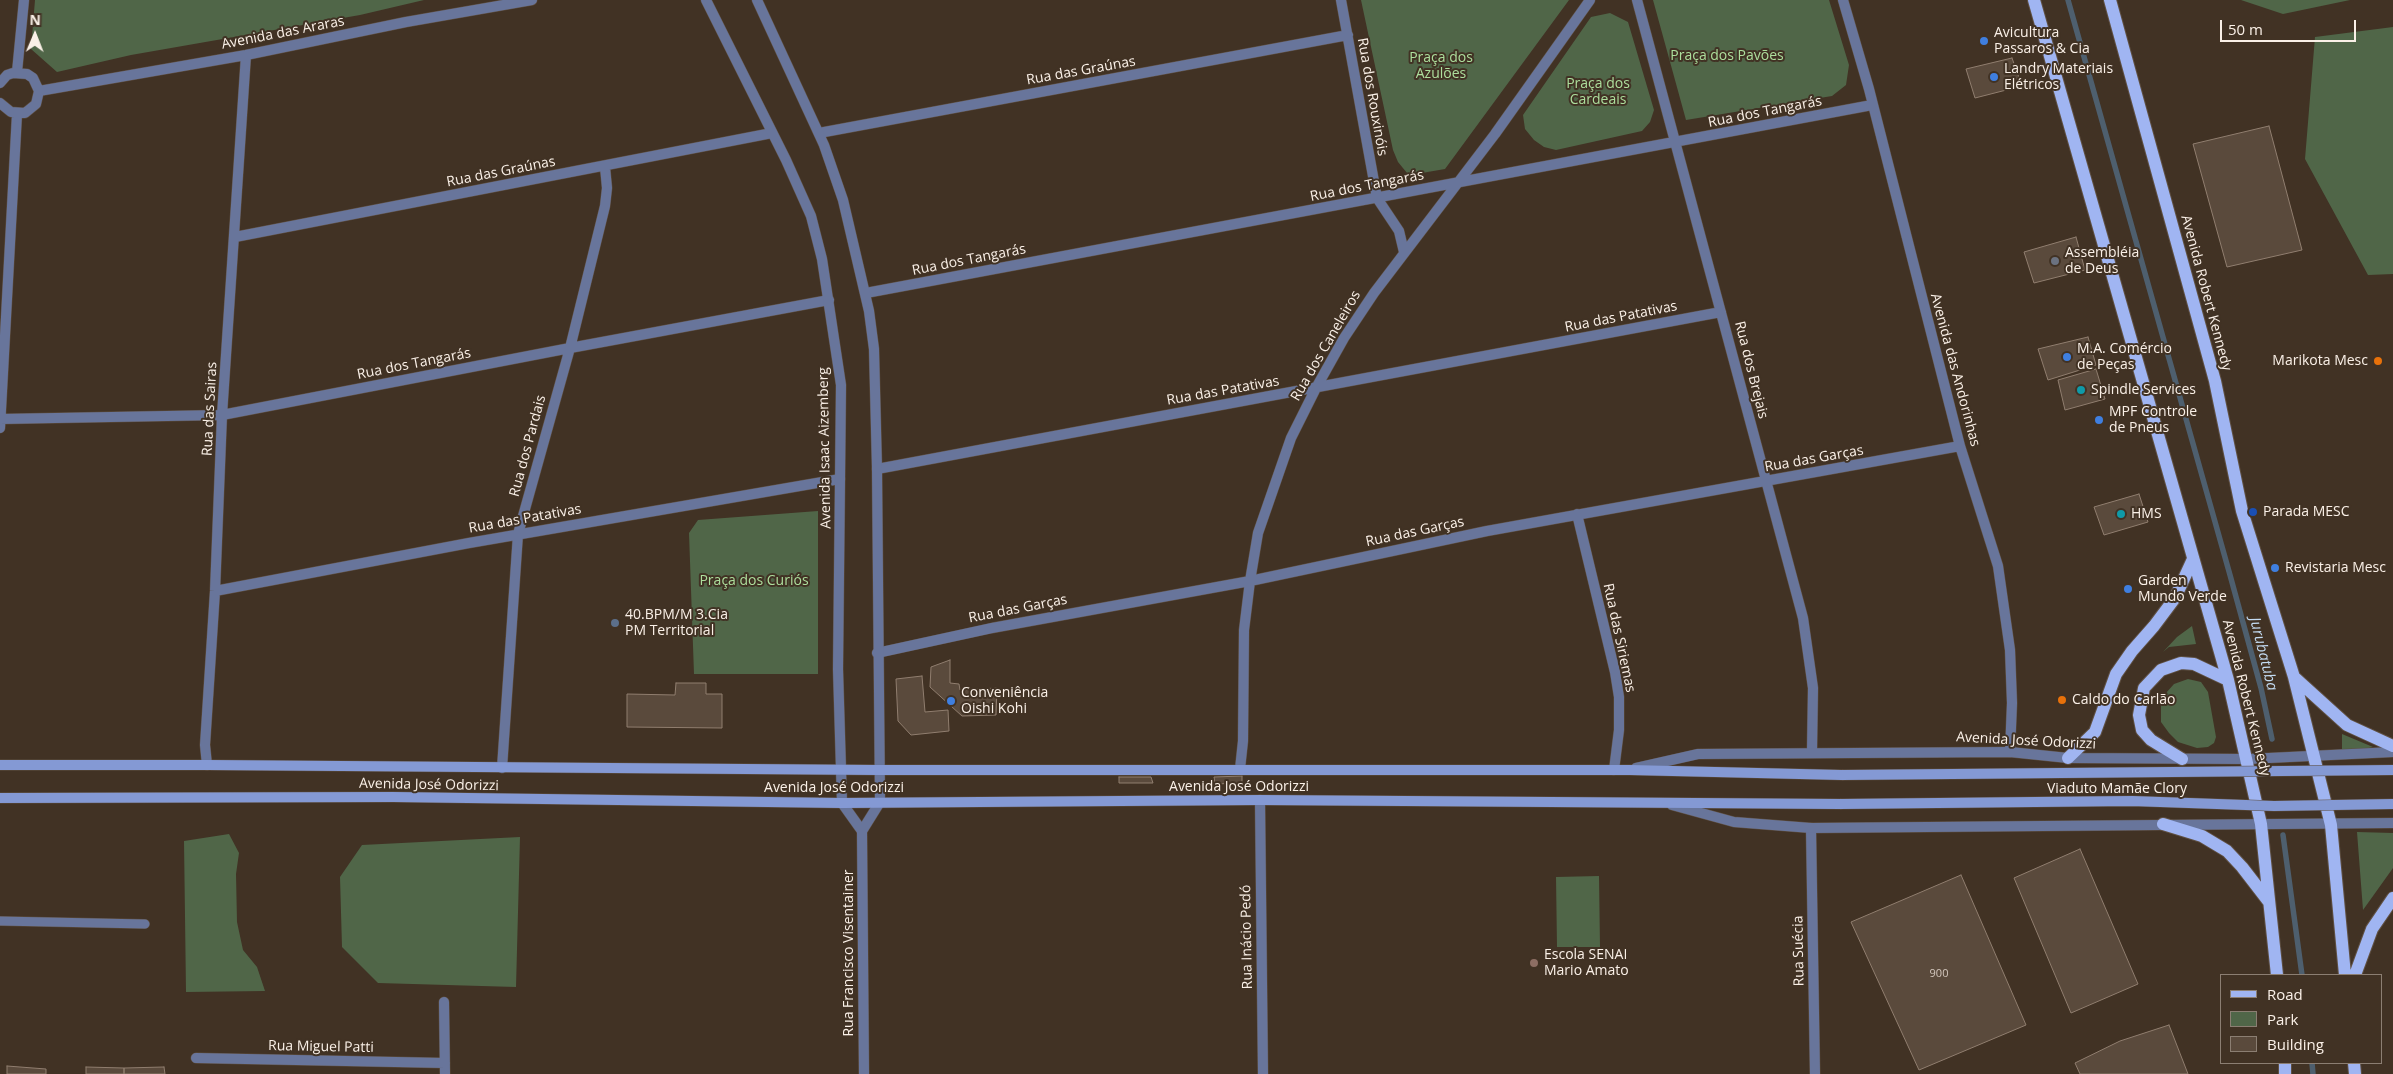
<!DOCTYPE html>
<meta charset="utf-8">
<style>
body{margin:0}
#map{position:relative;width:2393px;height:1074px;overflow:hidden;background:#413224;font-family:"Open Sans",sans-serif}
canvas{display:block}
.legend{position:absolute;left:2220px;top:974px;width:162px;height:90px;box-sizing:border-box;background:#413224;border:1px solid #8b7e72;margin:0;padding:6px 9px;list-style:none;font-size:15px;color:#faf0e7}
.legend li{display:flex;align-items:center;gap:10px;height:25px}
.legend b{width:25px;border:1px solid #8b7e72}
.north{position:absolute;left:10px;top:10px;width:50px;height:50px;-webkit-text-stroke:4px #413224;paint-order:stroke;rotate:1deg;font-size:14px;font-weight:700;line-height:20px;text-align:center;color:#faf0e7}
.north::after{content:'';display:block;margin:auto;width:18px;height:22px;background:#faf0e7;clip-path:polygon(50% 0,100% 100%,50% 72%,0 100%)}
.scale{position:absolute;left:2220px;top:20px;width:136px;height:22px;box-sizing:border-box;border:2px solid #faf0e7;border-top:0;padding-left:6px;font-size:15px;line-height:18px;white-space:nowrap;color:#faf0e7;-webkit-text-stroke:4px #413224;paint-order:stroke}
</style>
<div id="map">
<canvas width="2393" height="1074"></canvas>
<ul class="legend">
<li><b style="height:6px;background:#a0b5f2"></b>Road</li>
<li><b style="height:14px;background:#506648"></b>Park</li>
<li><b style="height:14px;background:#5a4a3c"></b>Building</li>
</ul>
<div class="north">N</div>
<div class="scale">50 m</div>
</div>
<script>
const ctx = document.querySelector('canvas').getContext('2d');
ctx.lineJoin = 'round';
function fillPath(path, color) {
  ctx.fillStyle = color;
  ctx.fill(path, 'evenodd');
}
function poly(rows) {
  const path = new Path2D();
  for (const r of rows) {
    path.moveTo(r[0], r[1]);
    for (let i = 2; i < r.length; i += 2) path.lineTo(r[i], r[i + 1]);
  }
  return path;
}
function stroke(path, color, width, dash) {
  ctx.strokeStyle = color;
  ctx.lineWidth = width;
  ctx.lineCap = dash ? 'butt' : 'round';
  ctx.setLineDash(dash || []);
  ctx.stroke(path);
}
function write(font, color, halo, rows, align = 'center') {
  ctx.font = font + ' "Open Sans",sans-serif';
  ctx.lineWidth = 4;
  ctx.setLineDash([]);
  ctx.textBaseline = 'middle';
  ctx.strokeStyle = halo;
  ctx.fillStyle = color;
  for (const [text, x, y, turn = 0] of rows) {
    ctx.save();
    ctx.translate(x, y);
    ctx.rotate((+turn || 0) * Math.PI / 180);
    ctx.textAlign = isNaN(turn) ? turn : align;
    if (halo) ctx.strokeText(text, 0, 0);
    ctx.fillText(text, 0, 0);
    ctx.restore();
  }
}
const green = poly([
 [35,0,424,0,360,15,131,55,57,72,31,49],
 [1361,0,1569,0,1445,169,1416,174,1407,173,1398,162,1393,150],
 [1653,0,1829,0,1849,65,1846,85,1832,96,1686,120],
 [2241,0,2350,0,2283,14],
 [1610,13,1628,22,1654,110,1650,122,1642,131,1556,150,1544,147,1534,140,1525,129,1523,115,1591,17],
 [2393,27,2393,274,2368,275,2305,159,2315,37],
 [818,511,818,674,694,674,689,533,698,520],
 [2192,626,2196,644,2169,647,2163,652,2177,637],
 [2188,679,2201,682,2208,692,2216,737,2214,743,2208,747,2197,748,2178,742,2169,733,2161,722,2161,705,2166,693,2174,684],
 [2342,734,2373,747,2357,751,2342,752],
 [2357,832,2393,833,2393,868,2363,910],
 [229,834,239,853,236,874,237,922,243,950,257,967,265,991,186,992,184,841],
 [520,837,516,987,378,983,342,947,340,877,362,845],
 [1599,876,1600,947,1557,947,1556,877]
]);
const stream = poly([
 [2068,0,2230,575,2261,688,2272,739],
 [2283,835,2302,975],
 [2312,1063,2313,1074]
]);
const building = poly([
 [2012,58,2022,86,1975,98,1966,69,2012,58],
 [2269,126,2302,250,2227,267,2193,144,2269,126],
 [2076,237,2085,270,2034,283,2024,252,2076,237],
 [2088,337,2096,365,2048,380,2038,349,2088,337],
 [2096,369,2105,399,2065,410,2058,380,2096,369],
 [2139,494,2148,522,2104,535,2094,507,2139,494],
 [950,660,950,683,959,684,960,690,997,688,996,715,962,716,930,687,931,667,950,660],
 [922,676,925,712,948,710,949,731,911,735,898,721,896,679,922,676],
 [676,683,706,683,706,694,722,694,722,728,627,727,627,694,675,695,676,683],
 [1242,776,1242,783,1215,784,1214,777,1242,776],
 [1119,777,1151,777,1153,783,1119,783,1119,777],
 [2080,849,2138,984,2071,1013,2014,878,2080,849],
 [1961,875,2026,1025,1919,1070,1851,922,1961,875],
 [2169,1025,2188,1074,2080,1074,2075,1063,2120,1041,2169,1025],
 [7,1066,46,1069,46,1074,7,1074,7,1066],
 [86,1067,124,1068,124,1074,86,1074,86,1067],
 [164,1067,165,1074,124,1074,124,1068,164,1067]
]);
const service = poly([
 [0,921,145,924]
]);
const minor = poly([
 [1341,0,1377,198,1399,231,1404,252],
 [1637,0,1803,618,1813,688,1812,751],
 [1843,0,1869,89,1960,446,1998,566,2010,650,2012,703,2010,752],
 [17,72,24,0],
 [0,83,7,75,13,73,27,74,33,78,39,91,36,104,25,113,11,112,0,103],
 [39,91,246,55,406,22,532,0],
 [819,133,1348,35],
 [235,237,772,133],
 [866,293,1872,105],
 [0,419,222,415,570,348,829,300],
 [0,428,17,114],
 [877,469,1721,312],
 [1577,514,1615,672,1619,697,1619,730,1614,770],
 [215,591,469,543,840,479],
 [877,653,992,628,1250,581,1487,531,1960,446],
 [207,765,205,745,215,591,222,415,246,55],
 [502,768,518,534,570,348,605,206,607,188,605,167],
 [1240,769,1243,741,1244,630,1250,581,1258,533,1291,438,1316,388,1344,338,1374,293,1495,134,1590,0],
 [1260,800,1263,1074],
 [842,803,862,831],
 [1811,828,1815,1074],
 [444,1002,445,1074],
 [196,1058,445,1063],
 [864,1074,862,831,880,802]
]);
const tertiary = poly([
 [706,0,786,160,811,216,822,259,841,385,838,669,842,803],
 [757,0,824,145,843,200,869,311,874,349,877,469,880,802],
 [1636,768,1698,754,2010,752,2068,758,2248,759,2393,752],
 [1672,805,1734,822,1811,828,2393,823]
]);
const secondary = poly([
 [0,765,207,765,879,770,1630,770,1842,775],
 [0,798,393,797,842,803,1260,800,1840,804]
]);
const primary = poly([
 [2034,0,2228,680,2261,824,2277,975],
 [2110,0,2215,381,2242,511,2294,677,2331,825,2345,975],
 [2294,677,2347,725,2393,746],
 [2068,758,2095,732,2116,674,2132,651,2154,626,2175,598,2193,559],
 [2182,759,2151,740,2142,730,2139,715,2144,688,2161,670,2181,663,2194,664,2228,680],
 [2163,824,2202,836,2227,851,2242,867,2269,902],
 [2355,975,2372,929,2393,898],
 [2285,1063,2285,1074],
 [2354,1063,2355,1074]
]);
const secondaryBridge = poly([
 [1842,775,2393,770],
 [1840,804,2132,801,2274,806,2393,804]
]);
const markers = [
 [1984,41,5,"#3f7fe0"],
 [1994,77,5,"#3f7fe0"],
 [2055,261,5,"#6b7280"],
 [2067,357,5,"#3f7fe0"],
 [2378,361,5,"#e8710a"],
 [2081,390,5,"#0f9aa8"],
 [2099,420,5,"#3f7fe0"],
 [2253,512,5,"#1a4fb4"],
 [2121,514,5,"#0f9aa8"],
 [2275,568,5,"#3f7fe0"],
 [2128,589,5,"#3f7fe0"],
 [615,623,5,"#5c6f8a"],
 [2062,700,5,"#e8710a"],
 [951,701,5,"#3f7fe0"],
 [1534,963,5,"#8d6e63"]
];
const numberNames = [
 ["900",1939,974]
];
const streetNames = [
 ["Avenida das Araras",283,33,-11],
 ["Rua das Graúnas",1081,71,-10],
 ["Rua dos Rouxinóis",1372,97,80],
 ["Rua dos Tangarás",1765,112,-11],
 ["Rua das Graúnas",501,172,-11],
 ["Rua dos Tangarás",1367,186,-11],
 ["Rua dos Tangarás",969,260,-11],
 ["Avenida Robert Kennedy",2206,293,75],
 ["Rua das Patativas",1621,317,-11],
 ["Rua dos Caneleiros",1326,346,-60],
 ["Rua dos Tangarás",414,364,-11],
 ["Rua dos Brejais",1751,370,76],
 ["Avenida das Andorinhas",1955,370,75],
 ["Rua das Patativas",1223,391,-10],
 ["Rua das Sairas",210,409,-87],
 ["Rua dos Pardais",528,446,-75],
 ["Avenida Isaac Aizemberg",825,448,-91],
 ["Rua das Garças",1814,459,-10],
 ["Rua das Patativas",525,519,-10],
 ["Rua das Garças",1415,532,-12],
 ["Rua das Garças",1018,609,-11],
 ["Rua das Siriemas",1619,638,78],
 ["Avenida Robert Kennedy",2246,698,76],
 ["Avenida José Odorizzi",2026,741,3],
 ["Avenida José Odorizzi",429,785,1],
 ["Avenida José Odorizzi",1239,787],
 ["Avenida José Odorizzi",834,788],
 ["Viaduto Mamãe Clory",2117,789],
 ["Rua Inácio Pedó",1247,937,-91],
 ["Rua Suécia",1799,951,-91],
 ["Rua Francisco Visentainer",849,953,-90],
 ["Rua Miguel Patti",321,1047,1]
];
const poiNames = [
 ["Avicultura",1994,33],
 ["Passaros & Cia",1994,49],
 ["Landry Materiais",2004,69],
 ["Elétricos",2004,85],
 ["Assembléia",2065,253],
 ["de Deus",2065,269],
 ["M.A. Comércio",2077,349],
 ["de Peças",2077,365],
 ["Marikota Mesc",2368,361,"right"],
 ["Spindle Services",2091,390],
 ["MPF Controle",2109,412],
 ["de Pneus",2109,428],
 ["Parada MESC",2263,512],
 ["HMS",2131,514],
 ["Revistaria Mesc",2285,568],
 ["Garden",2138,581],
 ["Mundo Verde",2138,597],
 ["40.BPM/M 3.Cia",625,615],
 ["PM Territorial",625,631],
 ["Conveniência",961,693],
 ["Oishi Kohi",961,709],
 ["Caldo do Carlão",2072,700],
 ["Escola SENAI",1544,955],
 ["Mario Amato",1544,971]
];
const parkNames = [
 ["Praça dos Pavões",1727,56],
 ["Praça dos",1441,58],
 ["Azulões",1441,74],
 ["Praça dos",1598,84],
 ["Cardeais",1598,100],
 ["Praça dos Curiós",754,581]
];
const waterNames = [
 ["Jurubatuba",2263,654,76]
];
fillPath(green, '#506648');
stroke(stream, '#4e5f6e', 5.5);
fillPath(building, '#5a4a3c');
stroke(building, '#907e6f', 1);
stroke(service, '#5f5043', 10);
stroke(minor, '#5f5043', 11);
stroke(tertiary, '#5f5043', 11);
stroke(secondary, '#5f5043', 11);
stroke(primary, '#5f5043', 14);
stroke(service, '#68759b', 9);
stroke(minor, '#68759b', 10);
stroke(tertiary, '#68759b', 10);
stroke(secondary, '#8499d4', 10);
stroke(primary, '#a0b5f2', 12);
stroke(secondaryBridge, '#5f5043', 11, []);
stroke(secondaryBridge, '#8499d4', 10);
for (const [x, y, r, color] of markers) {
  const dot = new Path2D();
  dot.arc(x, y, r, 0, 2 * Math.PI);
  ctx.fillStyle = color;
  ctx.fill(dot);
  stroke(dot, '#413224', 2);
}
write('11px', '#d2c6bc', null, numberNames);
write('14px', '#faf0e7', '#413224', streetNames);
write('14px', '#faf0e7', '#413224', poiNames, 'left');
write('14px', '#addf9d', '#413224', parkNames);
write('italic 15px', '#c3dbf2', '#413224', waterNames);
</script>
